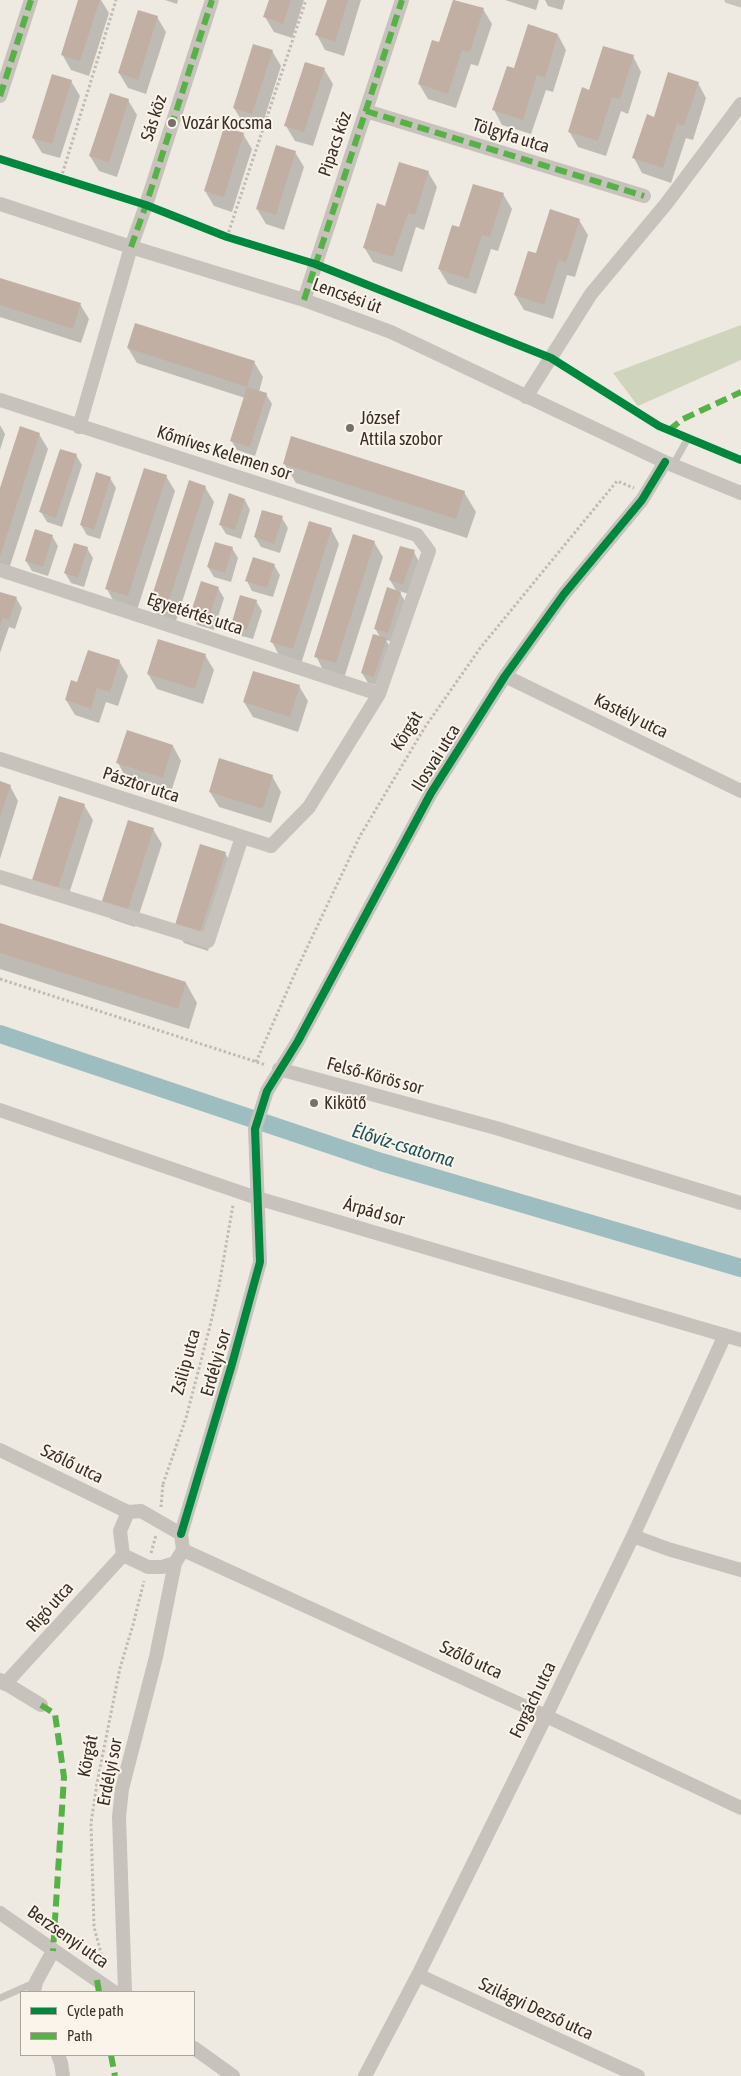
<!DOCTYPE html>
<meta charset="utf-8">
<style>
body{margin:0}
#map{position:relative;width:741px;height:2076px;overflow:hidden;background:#eeeae2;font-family:"Asap Condensed",sans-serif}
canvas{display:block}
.legend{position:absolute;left:20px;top:1991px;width:175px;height:65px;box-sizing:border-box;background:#fbf4ea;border:1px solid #ada59d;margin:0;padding:6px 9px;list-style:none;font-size:15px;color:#392f29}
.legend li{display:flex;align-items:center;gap:10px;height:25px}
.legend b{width:25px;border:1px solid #ada59d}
</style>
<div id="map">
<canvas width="741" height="2076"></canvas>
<ul class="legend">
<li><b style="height:6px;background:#00873e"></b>Cycle path</li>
<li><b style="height:6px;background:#56b246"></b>Path</li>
</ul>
</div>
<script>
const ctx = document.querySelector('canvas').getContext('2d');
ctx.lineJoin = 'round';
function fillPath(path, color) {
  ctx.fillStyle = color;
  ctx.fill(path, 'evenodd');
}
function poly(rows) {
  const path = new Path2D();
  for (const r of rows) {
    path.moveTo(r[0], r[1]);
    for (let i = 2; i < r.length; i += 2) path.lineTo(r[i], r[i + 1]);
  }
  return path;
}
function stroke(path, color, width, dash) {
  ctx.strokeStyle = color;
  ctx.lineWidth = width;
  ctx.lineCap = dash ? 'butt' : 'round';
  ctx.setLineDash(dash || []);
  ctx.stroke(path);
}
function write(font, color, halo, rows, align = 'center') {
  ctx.font = font + ' "Asap Condensed",sans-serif';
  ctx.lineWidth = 4;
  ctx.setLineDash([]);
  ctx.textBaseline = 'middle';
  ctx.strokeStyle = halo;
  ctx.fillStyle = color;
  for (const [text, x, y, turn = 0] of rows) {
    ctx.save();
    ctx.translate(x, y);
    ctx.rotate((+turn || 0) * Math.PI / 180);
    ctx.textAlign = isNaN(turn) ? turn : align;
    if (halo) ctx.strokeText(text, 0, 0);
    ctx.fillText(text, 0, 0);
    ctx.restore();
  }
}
const green = poly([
 [741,325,741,360,638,406,613,373]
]);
const shadow = poly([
 [79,0,101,0,109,13,89,76,71,70,62,54],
 [165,0,178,0,177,4],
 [270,0,304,0,292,38,274,32,265,17],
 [328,0,361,0,344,56,325,50,317,35],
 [454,0,483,9,492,24,478,66,471,64,456,108,428,99,419,84,440,44],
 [505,0,539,0,536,10],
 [545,0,565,0,562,10,548,6],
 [157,17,166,32,146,94,128,88,119,73],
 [558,35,566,50,553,92,546,90,531,134,502,125,494,110,515,69],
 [272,51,281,66,261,129,243,123,234,108],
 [633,56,641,72,628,114,621,111,606,156,578,147,569,131,590,91],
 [324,69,333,84,313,146,295,141,286,126],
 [71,81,80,96,60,158,42,153,33,138],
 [698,83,706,98,693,140,686,138,671,183,642,173,634,158,655,118],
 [128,100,137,115,117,177,99,171,90,156],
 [243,134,252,149,232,212,214,206,205,191],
 [295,152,304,167,284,230,266,224,257,209],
 [428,172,437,187,424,230,416,227,402,272,373,262,364,247,385,207],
 [503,194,512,209,498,251,491,249,476,294,448,284,439,269,453,227,460,229],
 [579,220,588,235,575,277,567,275,553,319,524,310,515,295,537,254],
 [0,279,80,304,89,319,81,343,0,317],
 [128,348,254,362,263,377,259,392,266,394,272,404,255,456,237,450,231,440,245,398,137,363],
 [0,425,5,434,0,450],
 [39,434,48,449,9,569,0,566,0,492],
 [76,455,82,465,62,527,47,522,41,512],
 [284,463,464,492,476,512,467,538,296,483],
 [166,476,175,491,137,610,115,604,107,589],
 [110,478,116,488,100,539,87,535,81,525],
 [205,487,214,502,175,624,159,620,151,604],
 [245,500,250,510,241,539,226,534,220,524],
 [282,518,288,528,280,553,261,547,255,537],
 [331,529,339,544,301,664,280,657,272,642],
 [52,536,58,546,48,576,32,571,26,561],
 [374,542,383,557,344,678,324,672,316,656],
 [87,548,93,558,84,587,71,583,65,573],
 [232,548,238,558,231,582,214,577,208,567],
 [414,552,419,562,409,594,399,591,406,603,393,642,386,640,391,649,380,686,368,683,362,673,380,637,375,628,397,592,390,580],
 [274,565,280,575,273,597,252,591,247,581],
 [218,588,224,598,214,630,197,625,192,615],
 [0,593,16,598,22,608,15,629,9,627,0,653],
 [256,601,262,611,253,639,238,635,232,625],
 [205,655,214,670,203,704,157,689,148,674],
 [119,661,128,676,118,706,106,702,99,723,75,715,66,700,78,683],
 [299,686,308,701,298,732,253,717,244,702],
 [173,746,181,761,171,792,126,778,118,763],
 [272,776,281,792,271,823,219,807,210,792],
 [0,783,10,786,18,801,0,859],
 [84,805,93,820,66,903,42,895],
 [153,829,162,844,135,927,111,919,103,904],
 [225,853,234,869,208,951,184,943,175,928],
 [0,924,186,983,197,1003,189,1029,0,969]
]);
const canal = poly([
 [0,1034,381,1162,741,1268]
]);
const building = poly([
 [78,0,100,0,80,61,61,55],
 [269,0,291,0,283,24,263,17],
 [327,0,348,0,335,42,315,35],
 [453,0,484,8,470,52,462,50,448,94,418,84,432,40,439,42],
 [138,10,158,16,138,80,118,73],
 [528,24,558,34,545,78,537,75,523,120,492,110,507,66,514,68],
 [253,44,273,50,252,114,233,108],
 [603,46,634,55,620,99,612,97,598,141,568,132,582,87,589,90],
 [305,62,325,68,304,132,284,126],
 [668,72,699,82,684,126,677,124,663,168,632,158,647,114,654,117],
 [52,74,72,80,52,144,32,138],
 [110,93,129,99,109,163,89,156],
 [224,127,244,133,224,197,204,191],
 [276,145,296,151,276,215,256,209],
 [399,162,429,171,415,215,408,213,393,257,363,248,377,203,385,206],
 [473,184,504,193,490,237,482,235,468,279,438,269,452,225,459,227],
 [550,209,580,219,566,263,559,260,544,305,514,295,528,251,536,253],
 [0,278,81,303,73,329,0,305],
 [135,323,255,361,247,387,127,348],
 [247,387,267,393,250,447,230,441],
 [20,426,40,433,0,557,0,488],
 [291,436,465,491,456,519,283,464],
 [60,449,77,454,56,518,39,512],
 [144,468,167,475,128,596,105,589],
 [96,472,111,477,94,530,80,525],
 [189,480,206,486,166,610,149,605],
 [229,493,245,499,235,530,219,525],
 [262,510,283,516,274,544,254,537],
 [309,521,332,528,293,649,270,642],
 [35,529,53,535,43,567,25,561],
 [353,534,375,541,336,663,314,657],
 [215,542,233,547,225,573,207,567],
 [74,543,88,547,78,578,64,573],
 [400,546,415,550,403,585,389,580],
 [253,557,275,564,267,588,245,581],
 [201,581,219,587,208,621,190,615],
 [387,587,401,592,388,633,374,629],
 [0,592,17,597,9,620,3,618,0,627],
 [240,595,257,600,247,630,231,625],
 [373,634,387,638,374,677,361,673],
 [158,639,206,654,195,689,147,674],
 [88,650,120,660,110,692,97,688,91,709,65,700,71,680,77,682],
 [253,671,300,685,290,717,243,702],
 [127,730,173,745,163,778,116,763],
 [219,758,273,775,263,809,209,792],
 [0,781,11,785,0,817],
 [59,796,85,804,58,888,32,880],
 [128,820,154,828,127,912,101,904],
 [200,844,226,852,199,936,174,928],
 [0,923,186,982,178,1009,0,953]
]);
const path = poly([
 [61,178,116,0],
 [227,237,306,0],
 [0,979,266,1065],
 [256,1062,296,971,360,836,425,727,481,647,617,481,634,488],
 [163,1484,186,1418,210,1326,219,1286,233,1205],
 [161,1507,163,1483],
 [151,1553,156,1535],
 [99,1965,101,1953,94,1927,91,1823,97,1783,120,1668,133,1625,144,1581]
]);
const lane = poly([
 [728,0,741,4],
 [673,465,688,438],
 [0,1998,36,1982]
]);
const street = poly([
 [0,96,31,0],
 [366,111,644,196],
 [0,204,131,247,304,300,391,332,665,462,741,493],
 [304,300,402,0],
 [526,397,591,294,666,204,741,104],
 [0,400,417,535,429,551,379,694,309,807,271,846,0,759],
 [79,427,131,247,146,205,212,0],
 [0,570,379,694],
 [505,676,741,791],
 [0,877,208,941,242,837],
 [279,1069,496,1128,741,1203],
 [0,1110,257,1198,741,1340],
 [0,1450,128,1512,141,1511,181,1534,183,1550,175,1563,162,1567,148,1567,123,1555,120,1531,128,1512],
 [181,1534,232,1364,260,1262,255,1129,267,1091,298,1041,431,793,505,676,564,594,642,500,665,462],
 [633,1536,668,1549,741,1570],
 [183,1550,546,1716,741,1808],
 [0,1680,41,1705],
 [5,1684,123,1555],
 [0,1913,114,1992],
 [418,1975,638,2076],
 [34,1992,36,1982,53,1951],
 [125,1992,119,1817,122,1789,156,1657,175,1563],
 [194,2048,233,2076],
 [58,2055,61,2063,63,2076],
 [365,2076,418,1975,546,1716,633,1536,725,1335]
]);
const quiet = poly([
 [0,96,31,0],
 [366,111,644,196],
 [131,247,146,205,212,0],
 [304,300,402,0],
 [669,430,683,419,741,392],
 [41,1705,55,1714,64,1777,53,1951],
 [97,1980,99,1992],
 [111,2055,115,2076]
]);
const cycleway = poly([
 [0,159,146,205,227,237,315,264,551,358,659,426,741,460],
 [181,1534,232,1364,260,1262,255,1129,267,1091,298,1041,431,793,505,676,564,594,642,500,665,462]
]);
const markers = [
 [172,123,5,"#78706a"],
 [350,428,5,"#78706a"],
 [314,1103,5,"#78706a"]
];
const streetNames = [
 ["Sás köz",154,118,-72],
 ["Tölgyfa utca",511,136,17],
 ["Pipacs köz",335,144,-71],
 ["Lencsési út",347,296,20],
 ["Kőmíves Kelemen sor",224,453,18],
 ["Egyetértés utca",195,614,18],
 ["Kastély utca",631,716,26],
 ["Körgát",407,731,-58],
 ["Ilosvai utca",436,758,-58],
 ["Pásztor utca",141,785,18],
 ["Felső-Körös sor",375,1076,15],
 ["Árpád sor",374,1212,16],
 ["Zsilip utca",186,1362,-75],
 ["Erdélyi sor",216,1363,-74],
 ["Szőlő utca",72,1464,26],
 ["Rigó utca",50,1607,-48],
 ["Szőlő utca",471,1660,25],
 ["Forgách utca",533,1700,-64],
 ["Körgát",88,1756,-79],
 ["Erdélyi sor",110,1772,-79],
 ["Berzsenyi utca",68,1937,35],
 ["Szilágyi Dezső utca",536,2009,25]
];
const poiNames = [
 ["Vozár Kocsma",182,123],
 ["József",360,418],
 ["Attila szobor",360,439],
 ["Kikötő",324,1103]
];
const waterNames = [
 ["Élővíz-csatorna",403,1146,17]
];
fillPath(green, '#ced5bc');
fillPath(shadow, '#0003');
stroke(canal, '#9ebdc0', 18);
fillPath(building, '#c2afa3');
stroke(path, '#c0bab3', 3, [2.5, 2.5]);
stroke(lane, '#c7c2bb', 7);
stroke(street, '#c7c2bb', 14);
stroke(quiet, '#56b246', 6, [12, 6]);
stroke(cycleway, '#00873e', 8);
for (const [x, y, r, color] of markers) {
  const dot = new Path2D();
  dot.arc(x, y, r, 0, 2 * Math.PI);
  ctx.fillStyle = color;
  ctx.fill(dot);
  stroke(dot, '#fbf4ea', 2);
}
write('18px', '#392f29', '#fbf4ea', streetNames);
write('18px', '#392f29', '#fbf4ea', poiNames, 'left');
write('italic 19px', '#1c525c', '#fbf4ea', waterNames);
</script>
